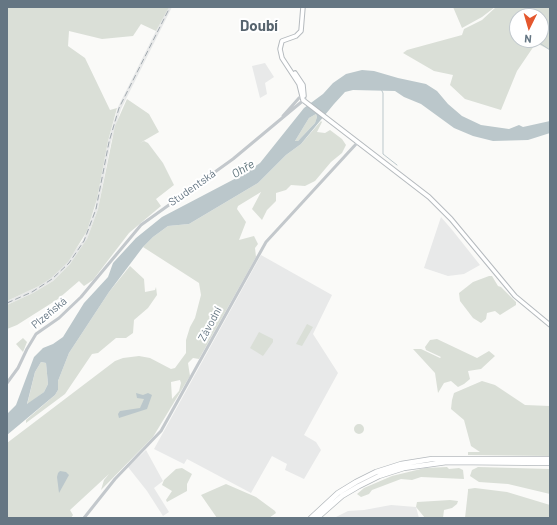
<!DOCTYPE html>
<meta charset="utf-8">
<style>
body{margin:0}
#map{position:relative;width:557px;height:525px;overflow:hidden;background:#fafaf8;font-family:Barlow,sans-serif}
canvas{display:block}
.frame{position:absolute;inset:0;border:8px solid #657683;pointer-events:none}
.north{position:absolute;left:509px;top:8px;width:40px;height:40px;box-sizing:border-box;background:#fff;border:1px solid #c1c8cd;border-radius:50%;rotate:185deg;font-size:11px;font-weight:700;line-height:16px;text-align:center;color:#657683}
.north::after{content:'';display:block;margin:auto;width:14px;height:18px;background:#e4572e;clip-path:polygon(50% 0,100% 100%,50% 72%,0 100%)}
</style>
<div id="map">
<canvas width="557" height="525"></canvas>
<div class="frame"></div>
<div class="north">N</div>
</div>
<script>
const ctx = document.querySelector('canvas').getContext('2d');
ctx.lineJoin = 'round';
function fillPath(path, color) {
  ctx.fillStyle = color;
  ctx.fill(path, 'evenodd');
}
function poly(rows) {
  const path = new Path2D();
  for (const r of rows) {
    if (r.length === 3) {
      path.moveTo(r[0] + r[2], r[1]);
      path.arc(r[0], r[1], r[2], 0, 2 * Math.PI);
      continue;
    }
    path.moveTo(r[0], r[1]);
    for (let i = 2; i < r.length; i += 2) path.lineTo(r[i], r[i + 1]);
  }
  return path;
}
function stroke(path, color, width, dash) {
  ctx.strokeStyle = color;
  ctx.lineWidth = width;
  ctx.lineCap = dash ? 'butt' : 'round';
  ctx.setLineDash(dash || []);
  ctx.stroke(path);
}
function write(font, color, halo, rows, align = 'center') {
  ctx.font = font + ' Barlow,sans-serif';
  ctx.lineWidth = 4;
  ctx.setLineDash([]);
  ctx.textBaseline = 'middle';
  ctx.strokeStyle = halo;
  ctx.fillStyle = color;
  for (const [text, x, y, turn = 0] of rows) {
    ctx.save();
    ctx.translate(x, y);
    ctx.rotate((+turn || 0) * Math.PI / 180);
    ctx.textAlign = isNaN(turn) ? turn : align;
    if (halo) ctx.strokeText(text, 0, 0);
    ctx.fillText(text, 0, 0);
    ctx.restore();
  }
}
const built = poly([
 [168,7,172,7,121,109,111,142,98,209,86,242,70,264,53,281,33,293,7,305,7,301,39,286,62,267,83,240,95,208,108,141,118,107],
 [265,63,274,77,265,83,267,94,260,98,252,66],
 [441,217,453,231,480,265,464,274,448,276,424,268],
 [261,255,332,295,313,334,338,373,304,435,316,442,321,450,304,479,285,470,287,464,272,456,251,493,187,459,184,464,154,449],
 [146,450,163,481,154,488,169,512,163,516,147,491,128,467],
 [391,505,416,507,419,518,334,518,348,511,364,510]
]);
const green = poly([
 [7,7,169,7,156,31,141,24,133,36,102,39,69,31,68,46,85,58,110,110,117,108,108,141,97,199,87,231,68,262,51,278,39,286,7,301],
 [453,7,495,7,482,17,462,28],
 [496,7,550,7,550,50,536,43,517,71,501,110,465,99,450,85,453,75,434,71,403,53,407,50,462,35,464,29,482,20],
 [517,16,541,16,541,40,517,40],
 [127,99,149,114,159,132,140,143,144,141,148,143,163,163,174,185,156,199,161,206,129,233,93,280,84,286,79,281,58,299,17,325,7,329,7,305,33,293,53,281,70,264,87,239,98,209,115,126],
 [316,114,317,117,315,123,298,141,295,141,309,118],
 [321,121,322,122,317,132,325,133,330,130,342,139,346,145,342,153,331,162,315,181,305,186,291,185,286,190,276,193,276,201,267,210,262,220,252,209,261,192,238,206,237,209,246,222,239,240,254,236,258,244,255,248,256,257,199,359,193,358,188,363,190,376,153,437,101,490,104,480,109,474,70,510,73,515,71,518,7,518,7,443,115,361,123,358,139,356,150,358,171,369,175,368,186,353,186,340,190,327,195,318,201,295,199,283,143,247,153,237,168,226,189,224,258,183,286,155,301,144],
 [180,380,181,383,179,391,172,399,171,382],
 [130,266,144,279,145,292,155,290,156,287,157,295,148,308,134,320,133,333,126,338,116,338,98,353,92,354,65,394,26,423,26,420,55,395,58,390,58,381,69,353,109,292],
 [489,276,492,276,498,286,501,287,516,302,516,305,500,315,495,311,487,313,486,319,481,323,473,318,460,301,459,293,473,282],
 [307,324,313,327,302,346,296,344],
 [259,332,273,339,273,342,263,356,250,348],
 [23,338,27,342,23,352,16,344],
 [437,339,477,358,489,351,495,356,481,369,468,371,470,379,464,384,458,387,451,381,444,383,438,393,435,373,413,349,421,349,440,358,441,357,426,350,425,347,430,340],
 [41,362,46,363,48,384,44,392,27,405,35,372],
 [482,381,495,385,525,405,550,406,550,456,468,455,468,452,480,452,471,446,464,420,451,409,452,400,454,393],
 [359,429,5],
 [447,467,449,469,459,468,463,470,464,479,421,477,412,480,401,479,372,490,369,494,361,497,357,494,364,488,392,476,425,468],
 [478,467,550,469,550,494,508,484,479,482,470,476,472,470],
 [182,468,192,474,187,484,187,491,167,502,166,500,172,491,162,485,164,480,176,469],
 [226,484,256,497,275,511,276,513,269,518,217,518,201,495],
 [475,488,507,492,550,505,550,518,465,518,468,491,468,489],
 [434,501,450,500,458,501,457,504,452,508,444,510,443,518,425,518,416,507,417,502]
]);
const water = poly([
 [362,70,374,71,398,78,426,84,437,91,448,104,462,116,481,125,509,129,519,125,523,127,550,121,550,133,528,140,493,141,473,136,454,128,421,104,404,97,395,91,353,90,345,92,334,104,301,144,286,155,258,183,189,224,168,226,153,237,143,247,109,292,69,353,58,381,58,390,55,395,7,435,7,414,16,405,34,357,43,348,53,344,63,337,84,303,108,277,113,263,136,238,162,217,244,174,260,163,304,108,323,94,333,83,346,74],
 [316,114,317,117,315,123,298,141,295,141,309,118],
 [41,362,46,363,48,384,44,392,27,404,35,372],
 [136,393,143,395,148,393,152,395,147,409,119,418,118,414,120,411,140,408,144,399,137,398],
 [60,471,66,472,69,475,59,493,57,477,58,473]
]);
const stream = poly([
 [538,42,550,50],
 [381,89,383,93,383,154,397,165]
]);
const minor = poly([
 [283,116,299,98,304,96],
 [7,383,18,368,27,349,36,334,59,318,81,297,141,225,233,159,305,99],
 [84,518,115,479,161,431,266,242,357,143]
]);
const major = poly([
 [303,7,301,31,296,36,282,41,280,49,282,58,299,84,303,100,429,197,451,219,515,296,550,325],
 [295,73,303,85,304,96]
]);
const highway = poly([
 [311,518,338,493,356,482,376,472,401,464,432,459,550,459],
 [317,518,342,496,359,486,379,476,404,468,447,462,550,463]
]);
const rail = poly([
 [7,303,32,292,52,279,69,263,84,241,96,209,109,142,119,108,170,7]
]);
const streetNames = [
 ["Studentská",192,188,-35],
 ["Plzeňská",49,313,-40],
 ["Závodní",210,324,-62]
];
const waterNames = [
 ["Ohře",243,169,-31]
];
const districtNames = [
 ["Doubí",259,26]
];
fillPath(built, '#e8e9e9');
fillPath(green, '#dadfd7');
fillPath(water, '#bbc7cb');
stroke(stream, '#bbc7cb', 1);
stroke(major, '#b5babe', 5.5);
stroke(highway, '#b4b9bd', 6);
stroke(minor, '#c3c8cc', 3);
stroke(major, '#fff', 3.5);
stroke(highway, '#fff', 4.5);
stroke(rail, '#a2aab0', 1, [6, 3]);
write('11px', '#657683', '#fff', streetNames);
write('italic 12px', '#60757c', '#fff', waterNames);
write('bold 15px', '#57646e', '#fff', districtNames);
</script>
